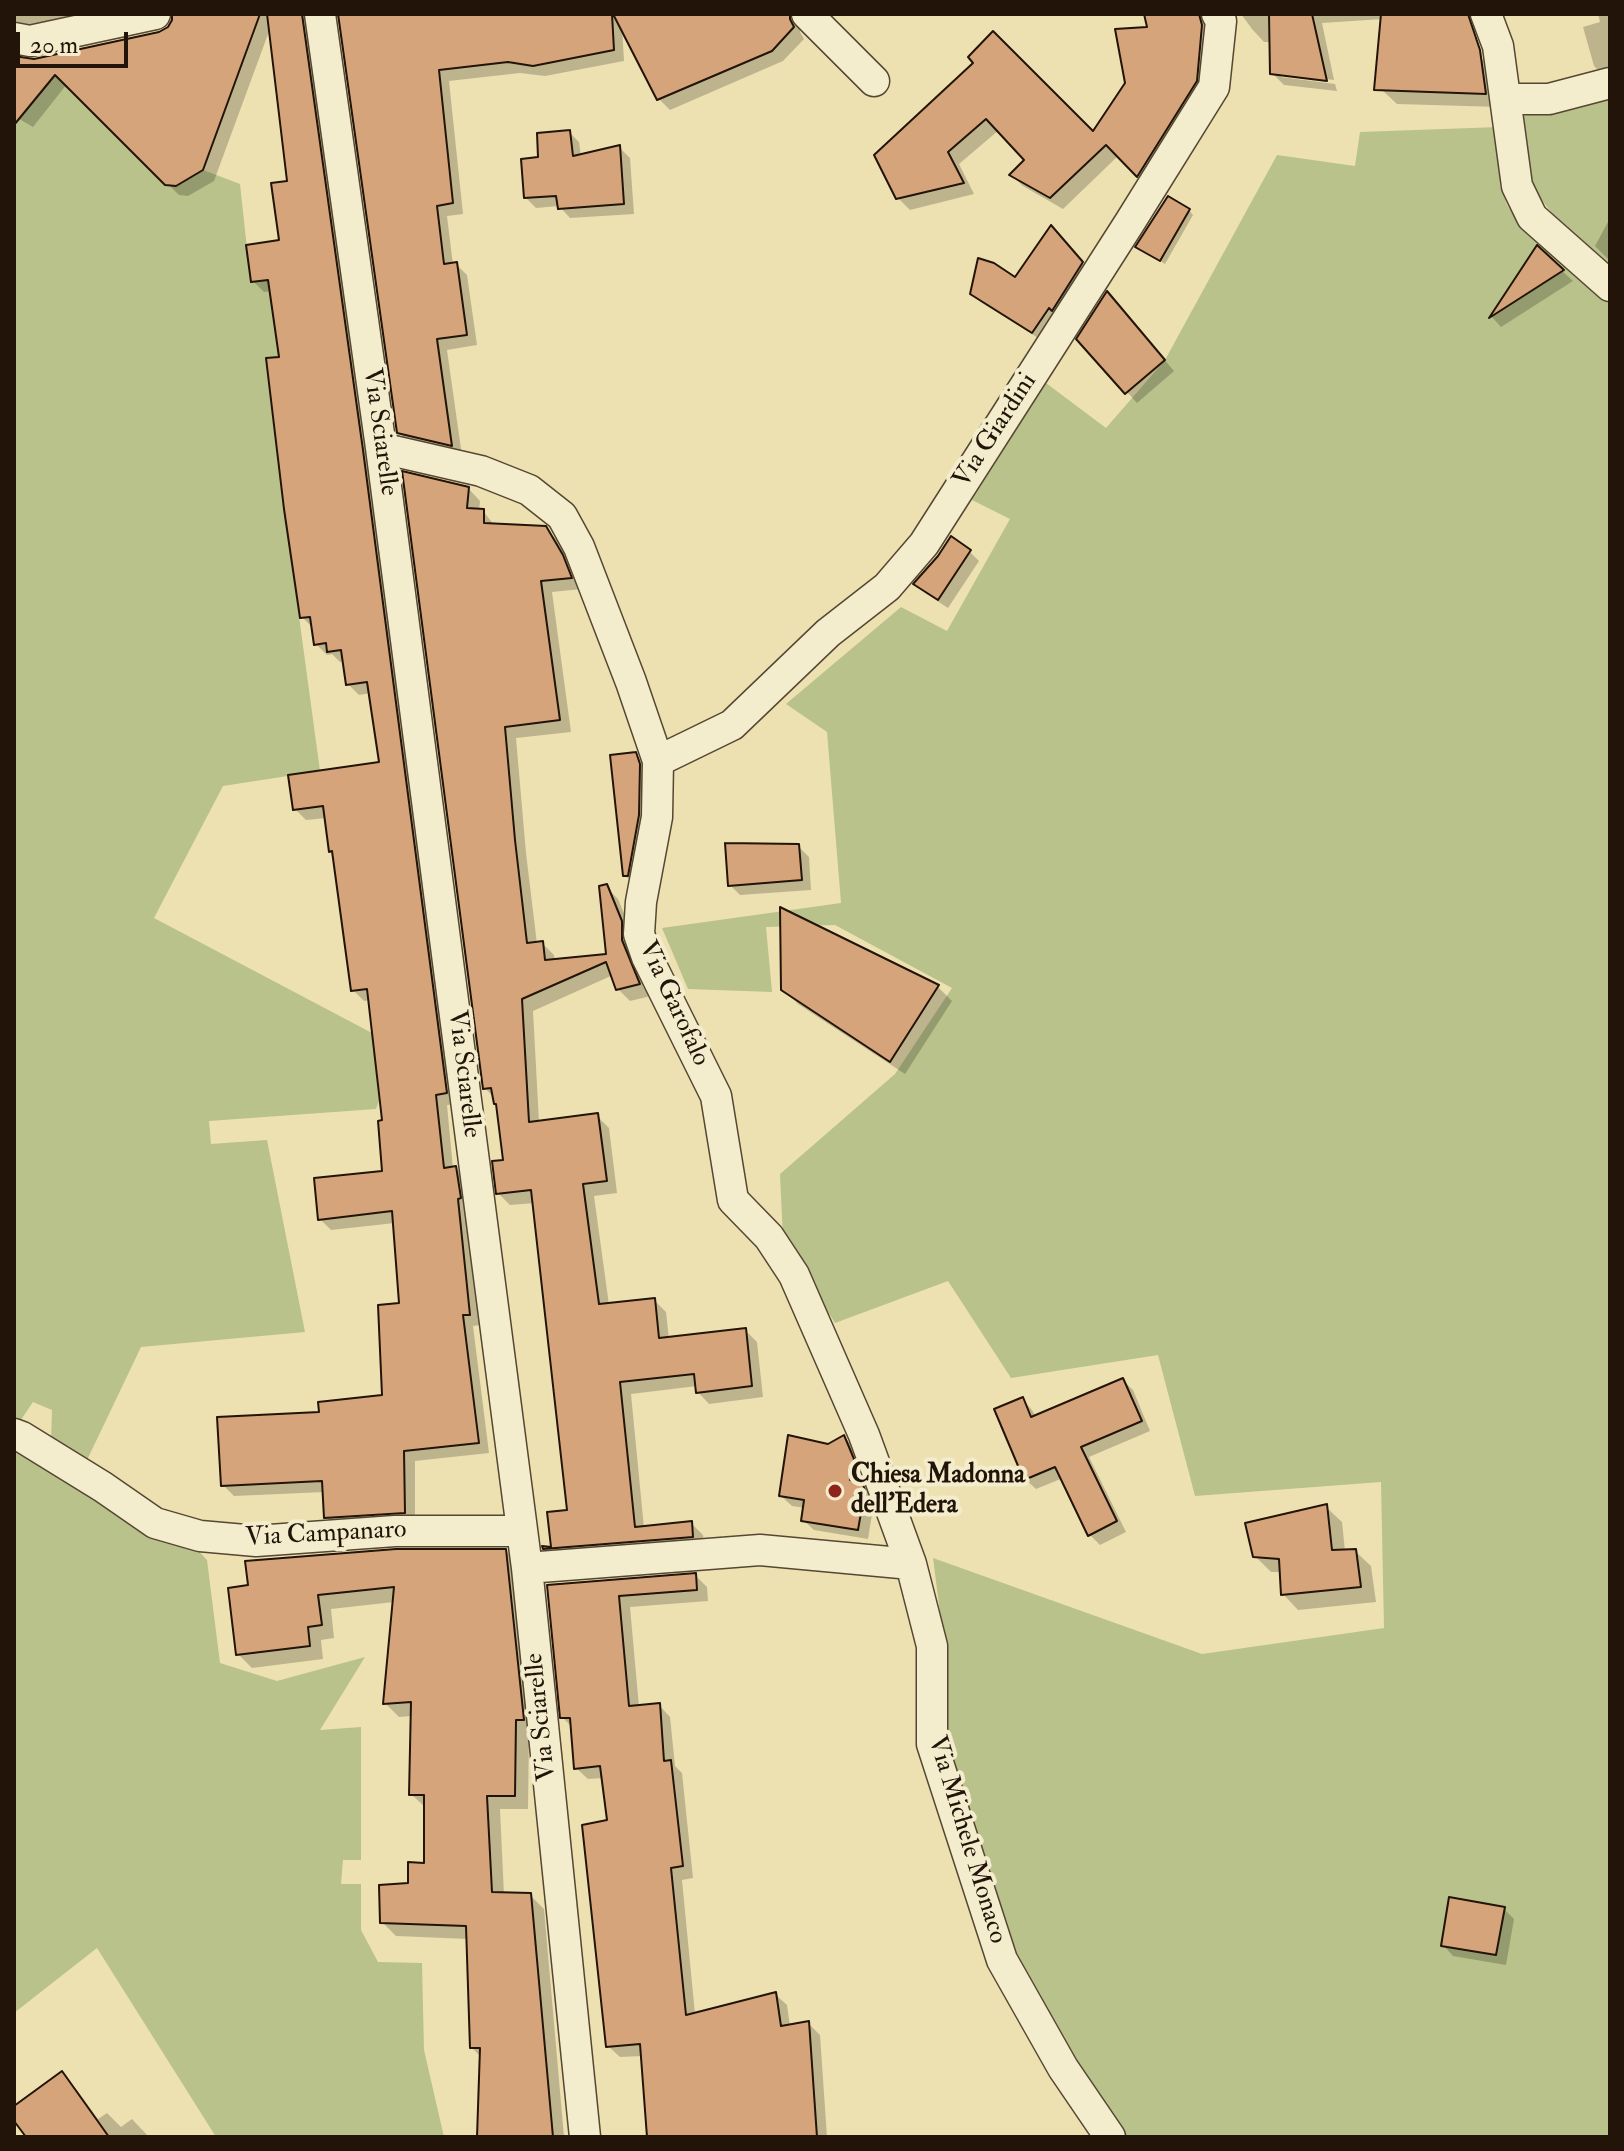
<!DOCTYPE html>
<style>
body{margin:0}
#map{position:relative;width:1624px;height:2151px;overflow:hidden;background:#ede1b2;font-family:"IM FELL Double Pica",serif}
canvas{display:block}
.frame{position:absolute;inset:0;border:16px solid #221408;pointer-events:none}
.scale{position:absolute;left:16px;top:32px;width:112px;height:36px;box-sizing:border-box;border:4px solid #221408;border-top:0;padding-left:10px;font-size:24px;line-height:28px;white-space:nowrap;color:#221408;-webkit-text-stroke:6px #f3eccd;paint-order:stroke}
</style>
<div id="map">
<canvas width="1624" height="2151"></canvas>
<div class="frame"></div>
<div class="scale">20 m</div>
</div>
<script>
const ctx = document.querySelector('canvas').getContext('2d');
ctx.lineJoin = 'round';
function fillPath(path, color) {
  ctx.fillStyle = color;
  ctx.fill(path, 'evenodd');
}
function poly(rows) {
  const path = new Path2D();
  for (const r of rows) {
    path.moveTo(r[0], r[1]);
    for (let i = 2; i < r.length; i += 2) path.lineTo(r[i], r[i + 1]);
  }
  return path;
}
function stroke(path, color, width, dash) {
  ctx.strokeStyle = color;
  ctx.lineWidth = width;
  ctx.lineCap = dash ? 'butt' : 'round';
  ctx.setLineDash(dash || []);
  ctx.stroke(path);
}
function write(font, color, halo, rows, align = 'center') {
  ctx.font = font + ' "IM FELL Double Pica",serif';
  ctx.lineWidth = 8;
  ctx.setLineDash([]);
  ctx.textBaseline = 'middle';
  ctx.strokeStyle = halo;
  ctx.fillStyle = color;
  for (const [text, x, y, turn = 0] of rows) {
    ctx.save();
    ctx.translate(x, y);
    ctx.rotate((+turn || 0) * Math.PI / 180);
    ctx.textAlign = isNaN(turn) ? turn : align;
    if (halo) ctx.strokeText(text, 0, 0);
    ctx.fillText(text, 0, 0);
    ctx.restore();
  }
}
const green = poly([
 [44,64,203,170,240,184,248,258,303,275,285,356,267,358,287,528,320,771,223,786,154,918,372,1033,379,1101,376,1109,209,1121,211,1144,267,1140,305,1332,141,1347,87,1460,51,1443,52,1410,33,1402,16,1427,14,1426,14,113],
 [1610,96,1610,263,1590,253,1567,233,1532,187,1518,126,1523,116],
 [1499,127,1500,186,1507,205,1522,229,1610,299,1610,2137,1122,2137,1011,1957,941,1742,944,1644,933,1558,1202,1654,1384,1628,1381,1482,1195,1496,1158,1355,1011,1378,948,1281,835,1323,783,1239,780,1174,895,1074,952,988,835,925,766,927,772,992,688,989,662,928,841,903,827,732,786,704,901,607,947,631,1010,519,972,500,1046,383,1106,428,1165,360,1277,155,1355,166,1360,132],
 [14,1445,196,1548,207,1560,220,1663,277,1681,365,1657,320,1730,361,1727,361,1860,343,1860,341,1884,361,1884,361,1930,378,1962,422,1963,424,2050,444,2137,216,2137,97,1948,14,2013]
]);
const shadow = poly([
 [14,14,130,14,14,36],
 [174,14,317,14,457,1104,447,1105,453,1169,456,1168,467,1180,480,1325,473,1326,489,1453,415,1461,415,1523,337,1528,326,1517,325,1492,234,1496,223,1485,321,1414,385,1397,401,1305,395,1223,331,1230,320,1219,384,1172,384,1122,370,1000,364,1001,353,990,335,854,331,851,326,818,306,820,295,809,381,764,371,693,359,695,348,684,345,661,340,662,332,654,327,655,316,644,314,629,302,617,282,359,272,291,264,292,253,281,281,242,290,183,271,26,214,181,188,196,179,195,67,84,33,127,14,116,14,58,34,61,159,34,168,29,174,21],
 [340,14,789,14,800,25,800,32,804,39,783,61,670,110,659,99,622,27,624,61,545,76,520,73,449,81,463,214,447,216,453,265,456,264,467,275,477,345,447,350,462,456,410,444,399,432],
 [1146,14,1216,14,1208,93,1149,187,1118,156,1063,209,1023,186,1011,175,1027,160,999,130,959,164,974,194,910,210,898,198,976,63,1093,134,1127,84,1150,29],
 [1241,14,1484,14,1480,30,1390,79,1383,19,1322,23,1334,80,1281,73,1281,77,1335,84,1337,91,1284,85,1272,73,1271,42,1264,42,1252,29],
 [1598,14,1610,14,1610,82,1594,66,1583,27,1600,22],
 [1480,57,1495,71,1500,107,1397,104,1382,90],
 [569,132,579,142,581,156,620,148,630,158,634,214,570,218,559,206,536,208,526,198],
 [1189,210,1193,215,1165,264,1138,247],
 [1608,222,1610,223,1610,261,1595,246],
 [1061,238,1092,274,1043,341,982,303,972,293,1016,280],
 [1537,248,1573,281,1501,327,1492,317],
 [1117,304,1174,371,1137,403,1079,339],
 [405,474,468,488,480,501,479,511,483,511,495,526,545,528,558,541,574,569,582,589,552,592,571,732,516,738,526,853,537,944,542,943,554,955,555,961,608,956,606,887,618,899,633,935,651,996,630,1001,618,989,613,975,533,1011,539,1122,597,1116,609,1128,617,1193,594,1196,609,1305,654,1300,666,1312,669,1339,745,1330,757,1342,763,1397,709,1404,698,1392,697,1386,631,1394,644,1528,691,1523,703,1535,704,1548,557,1560,545,1548,553,1549,549,1514,570,1512,535,1203,510,1205,498,1193,505,1162,498,1106,495,1099,485,1088],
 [970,552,979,561,948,608,925,593,916,584,939,557],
 [635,754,640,759,644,770,643,821,632,880,630,880,625,875],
 [798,846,809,857,811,890,740,895,730,885],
 [782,910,938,987,952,1001,905,1074,798,1004,783,989],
 [1123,1380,1133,1390,1150,1431,1089,1457,1126,1532,1100,1545,1090,1535,1063,1478,1036,1489,1025,1479,1022,1399,1032,1410,1036,1417],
 [844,1437,854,1447,863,1471,861,1484,872,1495,874,1502,868,1539,814,1530,803,1520,805,1508,792,1506,781,1496,828,1446],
 [1326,1507,1342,1522,1345,1551,1355,1551,1371,1566,1376,1602,1298,1610,1283,1594,1282,1572,1271,1572,1255,1556],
 [506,1551,519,1565,529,1733,528,1809,500,1809,504,1895,530,1895,544,1909,564,2137,479,2137,481,2057,472,2048,468,1939,396,1936,382,1922,426,1865,426,1808,411,1794,412,1716,399,1717,385,1703,394,1602,331,1609,334,1638,321,1640,323,1659,252,1668,238,1654,231,1590],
 [695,1575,707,1587,708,1601,630,1607,639,1707,659,1705,670,1717,675,1766,682,1773,693,1878,682,1880,695,2014,775,1994,787,2005,790,2026,808,2023,820,2035,827,2137,649,2137,643,2056,620,2057,608,2046,609,1822,603,1778,588,1779,576,1768,573,1728,562,1717,549,1586],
 [1504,1909,1514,1919,1506,1965,1453,1956,1443,1945],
 [62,2074,77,2090,98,2119,107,2113,121,2127,132,2119,149,2137,28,2137,14,2117,14,2108]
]);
const building = poly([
 [172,14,260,14,203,170,176,186,165,185,55,75,14,125,14,56,34,59,159,32,168,27,172,20,172,14],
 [267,14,302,14,363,450,447,1093,436,1095,444,1168,456,1166,461,1198,458,1199,470,1315,463,1315,479,1443,404,1451,405,1513,324,1518,322,1481,221,1486,217,1417,319,1412,318,1402,382,1395,378,1305,399,1303,392,1211,318,1220,314,1178,382,1171,378,1121,382,1120,367,989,351,991,332,851,329,852,323,806,293,810,288,775,379,762,367,682,346,685,341,650,327,652,326,643,314,645,310,617,300,618,284,509,266,358,279,357,268,280,251,282,246,245,279,240,271,183,287,181,267,14],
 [338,14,612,14,614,50,533,66,508,62,439,70,453,203,437,206,444,264,457,262,467,335,437,339,452,446,397,433,338,14],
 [613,14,790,14,790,19,794,27,772,51,657,100,613,14],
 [1144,14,1199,14,1202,25,1197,81,1137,177,1106,145,1050,198,1009,175,1024,160,986,119,948,152,964,183,896,199,874,155,973,63,968,57,993,31,1093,131,1125,83,1115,29,1147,27,1144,14],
 [1269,14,1312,14,1327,81,1270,74,1269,14],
 [1381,14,1468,14,1480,50,1486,94,1374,90,1381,14],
 [570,130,573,156,620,145,624,204,558,209,556,196,524,198,521,159,538,157,537,133,570,130],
 [1168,196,1190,209,1160,261,1135,247,1168,196],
 [1051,225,1083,262,1052,311,1049,308,1032,333,970,294,978,258,994,263,1015,277,1051,225],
 [1537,245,1564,270,1489,318,1537,245],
 [1107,291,1165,360,1125,394,1076,339,1107,291],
 [402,471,469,487,467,508,484,509,484,523,546,526,563,555,572,578,541,581,560,720,505,727,515,840,527,943,543,941,545,960,606,954,599,886,607,884,622,921,622,940,640,984,616,990,606,962,522,999,529,1122,598,1113,607,1181,583,1184,599,1304,655,1298,659,1338,746,1328,752,1386,696,1393,694,1374,620,1382,635,1527,692,1521,693,1537,543,1549,542,1546,551,1547,547,1512,567,1510,531,1190,496,1194,492,1161,503,1160,496,1104,494,1104,491,1088,483,1089,402,471],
 [951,536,971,550,938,600,913,584,938,556,951,536],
 [636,752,640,764,639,815,628,876,623,876,610,755,636,752],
 [725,843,799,844,802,880,728,886,725,843],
 [780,907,939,985,890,1062,781,990,780,907],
 [1123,1378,1142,1421,1081,1447,1117,1521,1088,1536,1055,1467,1024,1480,994,1409,1023,1397,1031,1417,1123,1378],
 [788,1435,828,1444,844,1435,854,1459,850,1480,862,1482,865,1490,858,1530,801,1521,804,1500,779,1496,788,1435],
 [1327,1504,1332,1550,1356,1549,1361,1587,1281,1595,1279,1559,1253,1557,1245,1523,1327,1504],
 [396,1549,506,1549,524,1720,516,1720,515,1796,487,1796,492,1892,531,1893,553,2137,477,2137,480,2048,470,2048,466,1926,380,1923,379,1885,408,1883,408,1862,424,1863,424,1795,409,1795,411,1702,383,1704,394,1587,318,1595,322,1625,308,1627,310,1646,236,1655,228,1588,248,1585,245,1561,396,1549],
 [696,1573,697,1590,619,1596,629,1706,660,1703,664,1761,671,1760,683,1866,671,1868,686,2015,776,1992,781,2026,809,2021,817,2137,647,2137,640,2044,606,2047,582,1825,607,1820,600,1766,574,1769,570,1718,560,1718,547,1585,696,1573],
 [1449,1897,1505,1907,1496,1955,1441,1946,1449,1897],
 [62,2071,109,2137,26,2137,14,2121,14,2106,62,2071]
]);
const minor = poly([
 [320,14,381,448,527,1568,585,2137],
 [807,14,874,81],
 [1486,14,1498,46,1517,186,1532,217,1610,286],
 [14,38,30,41,155,14],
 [1506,99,1549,99,1610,83],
 [381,448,481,471,529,490,562,516,579,547,631,682,658,761,657,817,641,902,639,934,647,957,716,1096,733,1200,769,1237,794,1275,864,1435,911,1564],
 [658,761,732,725,828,633,887,587,924,544,1130,222,1214,87,1221,21,1217,14],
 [14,1434,22,1437,103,1487,155,1523,200,1536,256,1541,395,1531,522,1531],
 [527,1568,760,1550,911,1564,932,1646,932,1744,1002,1960,1063,2068,1110,2137]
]);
const markers = [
 [835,1491,8,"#8f2418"]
];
const streetNames = [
 ["Via Giardini",996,431,-57],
 ["Via Sciarelle",379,432,82],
 ["Via Garofalo",673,1004,65],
 ["Via Sciarelle",463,1074,83],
 ["Via Campanaro",326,1535,-3],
 ["Via Sciarelle",542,1717,-96],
 ["Via Michele Monaco",966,1840,73]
];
const poiNames = [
 ["Chiesa Madonna",851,1476],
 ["dell'Edera",851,1506]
];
fillPath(green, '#b9c28b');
fillPath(shadow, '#0003');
fillPath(building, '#d5a47b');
stroke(building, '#221408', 2);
stroke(minor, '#554732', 33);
stroke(minor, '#f3eccd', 30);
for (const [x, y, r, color] of markers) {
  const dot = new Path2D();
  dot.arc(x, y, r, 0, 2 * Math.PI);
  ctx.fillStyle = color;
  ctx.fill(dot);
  stroke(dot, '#f3eccd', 3);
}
write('26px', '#221408', '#f3eccd', streetNames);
write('bold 26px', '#221408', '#f3eccd', poiNames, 'left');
</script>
